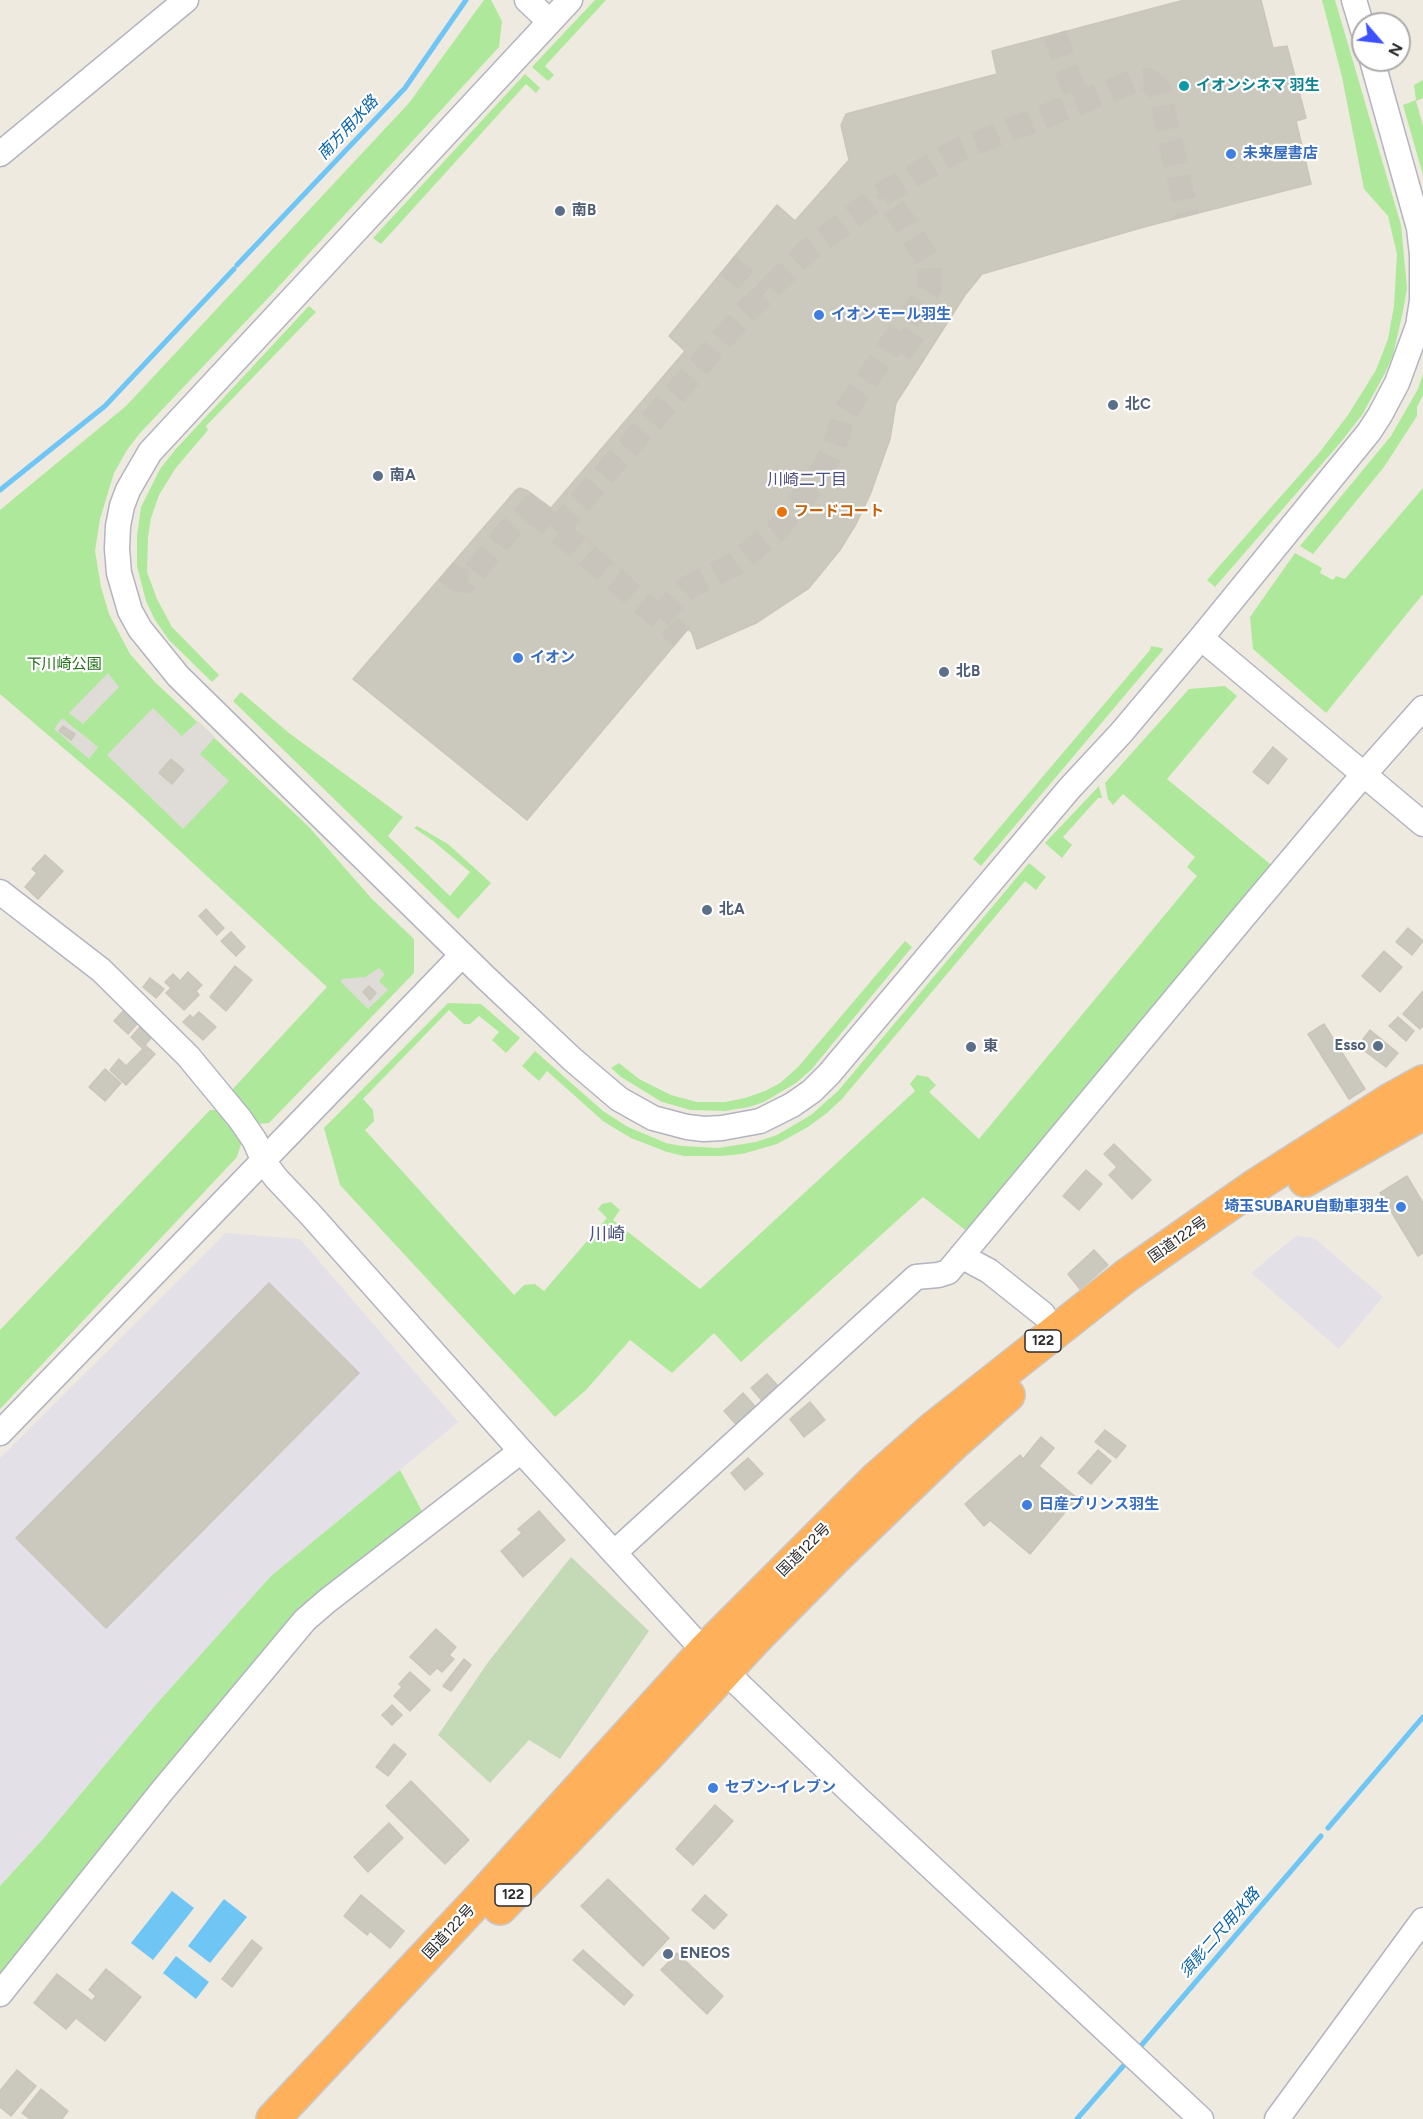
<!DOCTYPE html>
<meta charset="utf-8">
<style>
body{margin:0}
#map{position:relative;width:1423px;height:2119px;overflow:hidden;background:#efeae0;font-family:Figtree,sans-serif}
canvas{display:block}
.north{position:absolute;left:1351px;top:12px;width:60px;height:60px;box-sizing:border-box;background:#fff;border:2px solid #ababab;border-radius:50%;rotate:118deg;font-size:16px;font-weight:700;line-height:24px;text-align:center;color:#2d2d2d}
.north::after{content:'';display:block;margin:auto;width:21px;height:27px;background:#3d50ff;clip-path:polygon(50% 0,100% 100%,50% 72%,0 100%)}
</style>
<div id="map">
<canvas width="1423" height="2119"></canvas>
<div class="north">N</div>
</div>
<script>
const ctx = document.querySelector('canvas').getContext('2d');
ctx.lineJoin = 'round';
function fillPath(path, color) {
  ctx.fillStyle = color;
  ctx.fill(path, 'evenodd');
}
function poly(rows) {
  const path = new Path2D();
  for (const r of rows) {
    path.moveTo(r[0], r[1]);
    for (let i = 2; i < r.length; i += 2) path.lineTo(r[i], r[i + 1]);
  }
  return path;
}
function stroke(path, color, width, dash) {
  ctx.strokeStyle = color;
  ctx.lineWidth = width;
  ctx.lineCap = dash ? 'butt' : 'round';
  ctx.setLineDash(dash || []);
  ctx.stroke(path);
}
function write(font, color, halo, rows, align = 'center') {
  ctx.font = font + ' Figtree,"Noto Sans JP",sans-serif';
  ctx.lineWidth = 4.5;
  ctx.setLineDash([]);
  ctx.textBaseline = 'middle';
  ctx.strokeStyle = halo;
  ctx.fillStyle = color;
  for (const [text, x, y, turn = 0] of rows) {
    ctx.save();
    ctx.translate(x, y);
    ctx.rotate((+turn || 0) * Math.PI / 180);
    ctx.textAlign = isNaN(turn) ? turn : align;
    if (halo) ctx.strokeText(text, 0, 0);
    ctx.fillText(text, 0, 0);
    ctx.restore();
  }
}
const industrial = poly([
 [226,1233,300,1239,458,1422,271,1576,152,1709,43,1839,0,1886,0,1458],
 [1296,1236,1314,1238,1383,1297,1339,1349,1251,1273]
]);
const green = poly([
 [484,0,491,0,502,21,499,47,269,297,140,433,127,450,114,473,100,519,95,551,101,587,109,614,130,654,155,682,309,827,372,899,414,939,414,973,269,1123,258,1124,230,1092,327,987,129,804,0,694,0,510,126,406,409,103],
 [595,0,606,0,545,66,554,75,548,81,532,67],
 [1322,0,1335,0,1401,225,1407,288,1403,311,1393,355,1385,373,1362,415,1340,443,1215,587,1207,580,1319,453,1348,415,1376,370,1388,339,1394,306,1397,254,1388,216,1364,189,1342,77],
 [525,74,540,88,536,93,526,84,381,244,373,238],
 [1423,80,1423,98,1416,101,1423,126,1423,175,1403,105,1416,100,1414,85],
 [309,306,316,312,206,426,208,430,175,469,159,495,151,518,148,537,147,572,157,599,172,627,219,675,212,682,169,640,155,620,146,601,137,566,137,536,141,507,160,469,175,450],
 [1423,374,1423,395,1417,407,1417,416,1384,467,1313,554,1300,546,1391,436,1418,389],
 [1423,488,1423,594,1326,713,1253,649,1250,617,1295,553,1322,568,1320,573,1333,580,1336,576,1345,579],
 [1151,646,1162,648,1163,650,981,866,973,859,1150,650],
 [1225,686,1237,696,1167,779,1275,868,969,1233,923,1197,741,1362,714,1333,672,1373,630,1340,586,1390,555,1417,340,1185,324,1128,448,1003,481,1004,520,1038,506,1053,492,1040,499,1032,479,1016,470,1024,464,1024,449,1010,363,1099,373,1110,374,1121,365,1130,514,1295,524,1285,535,1284,544,1291,607,1218,598,1209,602,1204,611,1202,620,1210,613,1220,700,1289,915,1091,910,1084,917,1075,928,1077,936,1085,929,1092,979,1139,1197,876,1187,867,1195,857,1123,794,1113,805,1108,799,1105,783,1189,689],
 [241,692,289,733,403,817,388,836,450,896,470,872,432,840,414,828,417,826,448,844,491,883,458,919,233,701],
 [1099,786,1102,798,1098,798,1063,837,1072,845,1062,858,1045,843],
 [1029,863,1046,877,1036,890,1025,881,842,1099,827,1113,808,1127,777,1144,742,1154,721,1156,684,1156,667,1152,631,1138,616,1129,603,1121,547,1071,539,1081,522,1066,535,1051,603,1111,628,1127,666,1143,682,1146,718,1148,756,1142,777,1135,811,1115,838,1091],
 [905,941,912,947,811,1070,796,1083,764,1102,749,1107,725,1111,691,1110,662,1102,621,1077,611,1068,619,1063,639,1079,671,1095,697,1102,725,1102,745,1098,765,1091,780,1083,798,1067],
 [210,1110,219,1110,242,1141,237,1157,0,1409,0,1330],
 [400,1470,425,1517,302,1611,0,1981,0,1886,43,1839,152,1709,271,1576]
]);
const cemetery = poly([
 [571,1557,649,1631,560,1759,529,1740,490,1783,438,1735,489,1661]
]);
const plaza = poly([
 [108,673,119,687,83,724,69,713],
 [153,708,182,736,198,721,215,737,200,754,229,781,183,829,107,755],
 [62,718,98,747,89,759,54,729],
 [379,968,385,974,379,981,388,990,368,1009,341,982,341,979,365,977]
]);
const water = poly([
 [172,1891,194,1908,153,1960,131,1943],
 [224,1899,247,1917,210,1963,188,1946],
 [176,1956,209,1982,196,1999,163,1973]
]);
const stream = poly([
 [237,265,405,88,466,0],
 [0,490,105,406,234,269],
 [1328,1828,1423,1717],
 [1139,2048,1321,1836],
 [1077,2119,1125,2064]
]);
const building = poly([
 [1184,0,1261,0,1273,48,1287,46,1306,118,1296,121,1311,184,1144,227,982,274,965,295,896,403,890,439,870,495,856,524,840,550,809,588,756,623,697,649,692,633,688,629,551,508,685,351,669,336,777,205,795,221,849,160,841,125,846,114,997,74,992,51,1184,0],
 [520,488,528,491,551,508,688,629,527,820,353,679,516,490,520,488],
 [63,726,75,734,71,740,59,731,63,726],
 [1273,747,1287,759,1268,784,1253,772,1273,747],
 [171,759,184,770,172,784,159,773,171,759],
 [45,855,63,871,38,899,25,887,37,873,32,869,45,855],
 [206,909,224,928,217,935,199,916,206,909],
 [1408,928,1423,941,1412,955,1396,942,1408,928],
 [231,932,245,947,236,956,221,941,231,932],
 [1384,951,1402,967,1380,992,1362,976,1384,951],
 [235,966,252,980,226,1011,210,997,235,966],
 [188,972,202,985,196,991,199,995,184,1010,166,993,171,988,165,982,173,974,180,981,188,972],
 [150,978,164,989,156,998,143,987,150,978],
 [369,986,376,993,370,1000,363,992,369,986],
 [1423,991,1423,1025,1420,1029,1403,1014,1423,991],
 [124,1010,138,1023,128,1034,114,1021,124,1010],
 [199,1012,216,1027,203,1040,183,1022,190,1015,193,1018,199,1012],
 [1398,1017,1414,1031,1406,1041,1389,1026,1398,1017],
 [1324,1024,1365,1089,1349,1099,1308,1034,1324,1024],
 [140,1027,151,1038,145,1045,155,1054,126,1085,110,1070,119,1059,126,1066,143,1049,131,1037,140,1027],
 [1370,1030,1398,1053,1386,1067,1358,1046,1370,1030],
 [105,1069,121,1083,105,1101,89,1087,105,1069],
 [1114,1144,1151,1180,1132,1199,1109,1175,1117,1167,1104,1154,1114,1144],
 [1086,1170,1102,1184,1079,1210,1063,1196,1086,1170],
 [1407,1176,1423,1203,1423,1253,1418,1256,1380,1193,1407,1176],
 [1094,1250,1108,1265,1080,1289,1068,1274,1094,1250],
 [269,1283,359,1373,106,1628,16,1538,269,1283],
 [767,1374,781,1389,765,1404,751,1388,767,1374],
 [743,1393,761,1413,742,1431,724,1411,743,1393],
 [810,1402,825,1420,804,1437,790,1419,810,1402],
 [1105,1430,1126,1446,1116,1458,1095,1442,1105,1430],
 [1041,1437,1054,1448,1039,1466,1077,1498,1030,1554,991,1521,998,1513,984,1526,965,1504,1020,1455,1023,1459,1041,1437],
 [1098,1450,1111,1461,1091,1484,1078,1473,1098,1450],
 [748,1458,763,1474,745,1490,731,1473,748,1458],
 [539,1511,565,1540,523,1577,501,1551,522,1533,518,1529,539,1511],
 [436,1629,456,1647,449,1655,454,1659,442,1672,437,1668,430,1675,410,1657,436,1629],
 [464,1659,471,1665,451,1691,443,1686,464,1659],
 [410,1672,430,1690,410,1711,394,1696,402,1687,399,1684,410,1672],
 [392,1705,402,1715,392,1725,382,1715,392,1705],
 [394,1744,406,1754,388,1776,376,1767,394,1744],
 [411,1781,469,1840,445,1864,386,1806,411,1781],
 [715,1805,733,1821,693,1865,676,1849,715,1805],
 [389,1823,403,1838,368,1872,354,1857,389,1823],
 [608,1879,669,1938,643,1966,581,1906,608,1879],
 [361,1895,404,1931,390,1948,370,1931,367,1935,344,1916,361,1895],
 [705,1895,727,1915,714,1929,692,1910,705,1895],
 [252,1940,262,1948,232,1987,222,1979,252,1940],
 [583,1950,633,1995,624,2005,573,1960,583,1950],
 [677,1953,723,1996,707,2014,661,1970,677,1953],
 [106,1969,141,1997,105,2041,76,2018,66,2029,34,2003,57,1974,92,2001,96,1996,89,1990,106,1969],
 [17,2070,36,2086,11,2116,0,2107,0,2091,17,2070],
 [41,2089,68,2111,62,2119,30,2119,22,2113,41,2089]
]);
const minorTunnel = poly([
 [1055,34,1078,103],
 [727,265,763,295],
 [897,336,925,356],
 [532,509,682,637],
 [556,530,745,313,806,252,887,191,956,151,1132,82,1148,80,1159,89,1187,216],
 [446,571,456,579,467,581,508,531,540,500],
 [659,617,685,589,735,564,776,531,814,484,834,448,844,413,930,288,929,261,892,204,887,191]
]);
const minor = poly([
 [527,0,549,21],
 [570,0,150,452,128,490,122,506,118,526,117,549,119,573,130,611,140,629,178,676,485,977,572,1059,619,1099,653,1118,687,1127,704,1129,722,1128,760,1121,792,1105,812,1091,829,1074,1069,789,1121,733,1201,638,1369,432,1380,415,1397,383,1418,326,1422,301,1422,255,1419,228,1372,60],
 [1354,0,1363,30],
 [0,154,186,0],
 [1201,638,1423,824],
 [0,892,101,970,188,1056,240,1119,255,1141,264,1162,276,1178,310,1214,521,1451,704,1651,853,1794,1201,2119],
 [961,1256,989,1271,1043,1314],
 [0,1433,462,955],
 [614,1553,916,1277,938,1275,948,1272,1245,915,1351,789,1423,708],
 [0,1994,162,1791,305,1620,327,1601,521,1451],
 [1277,2119,1423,1920]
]);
const highway = poly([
 [1305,1180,1423,1113],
 [500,1908,647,1756,755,1639,835,1558,952,1445,1008,1395],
 [273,2119,482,1896,704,1651,876,1479,935,1427,1126,1276,1255,1186,1392,1099,1423,1082]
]);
const markers = [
 [1184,86,6,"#0f9aa8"],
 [1231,154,6,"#3f7fe0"],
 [560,211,6,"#5c6f8a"],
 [819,315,6,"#3f7fe0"],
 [1113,405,6,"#5c6f8a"],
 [378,476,6,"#5c6f8a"],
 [782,512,6,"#e8710a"],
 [518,658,6,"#3f7fe0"],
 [944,672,6,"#5c6f8a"],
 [707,910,6,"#5c6f8a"],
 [1378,1046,6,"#5c6f8a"],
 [971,1047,6,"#5c6f8a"],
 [1401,1207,6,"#3f7fe0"],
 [1027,1505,6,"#3f7fe0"],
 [713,1788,6,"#3f7fe0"],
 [668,1954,6,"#5c6f8a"]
];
const shields = [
 [1043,1341,36],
 [513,1895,36]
];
const shieldNames = [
 ["122",1043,1341],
 ["122",513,1895]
];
const cultureNames = [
 ["イオンシネマ 羽生",1196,86]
];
const shopNames = [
 ["未来屋書店",1243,154],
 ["イオンモール羽生",831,315],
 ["イオン",530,658],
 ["埼玉SUBARU自動車羽生",1389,1207,"right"],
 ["日産プリンス羽生",1039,1505],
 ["セブン-イレブン",725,1788]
];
const serviceNames = [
 ["南B",572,211],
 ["北C",1125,405],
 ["南A",390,476],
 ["北B",956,672],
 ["北A",719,910],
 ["Esso",1366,1046,"right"],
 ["東",983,1047],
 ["ENEOS",680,1954]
];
const foodNames = [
 ["フードコート",794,512]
];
const parkNames = [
 ["下川崎公園",64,665]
];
const streetNames = [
 ["国道122号",1178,1240,-35],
 ["国道122号",804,1550,-45],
 ["国道122号",449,1932,-47]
];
const waterNames = [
 ["南方用水路",348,128,-47],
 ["須影二尺用水路",1220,1933,-49]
];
const neighbourhoodNames = [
 ["川崎二丁目",807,480]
];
const quarterNames = [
 ["川崎",607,1235]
];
fillPath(industrial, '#e3e0e8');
fillPath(green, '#aee89a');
fillPath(cemetery, '#c4dab6');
fillPath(plaza, '#dfdcd7');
fillPath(water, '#6fc6f5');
stroke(stream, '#6fc6f5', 5);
fillPath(building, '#cbc8be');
stroke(building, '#cbc6b9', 1.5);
stroke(minorTunnel, '#c8c4bc', 24, [24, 12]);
stroke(minor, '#b3b4c1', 27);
stroke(highway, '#c8c8c8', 36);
stroke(minor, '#fff', 24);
stroke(highway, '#ffb05b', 33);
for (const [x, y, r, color] of markers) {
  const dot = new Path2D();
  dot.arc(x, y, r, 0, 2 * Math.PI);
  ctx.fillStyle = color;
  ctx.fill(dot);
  stroke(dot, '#fff', 2);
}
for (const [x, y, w] of shields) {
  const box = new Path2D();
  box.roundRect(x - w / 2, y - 11, w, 22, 4.5);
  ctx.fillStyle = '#fff';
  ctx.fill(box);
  stroke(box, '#2d2d2d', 1.5);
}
write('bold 14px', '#2d2d2d', null, shieldNames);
write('bold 15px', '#0d838f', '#fff', cultureNames, 'left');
write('bold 15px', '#366cbe', '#fff', shopNames, 'left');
write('bold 15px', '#4e5e75', '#fff', serviceNames, 'left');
write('bold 15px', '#c56008', '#fff', foodNames, 'left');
write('15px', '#227117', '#fff', parkNames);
write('15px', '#2d2d2d', '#fff', streetNames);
write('italic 16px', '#0762a8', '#fff', waterNames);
write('16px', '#4b5081', '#fff', neighbourhoodNames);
write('18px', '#4b5081', '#fff', quarterNames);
</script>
